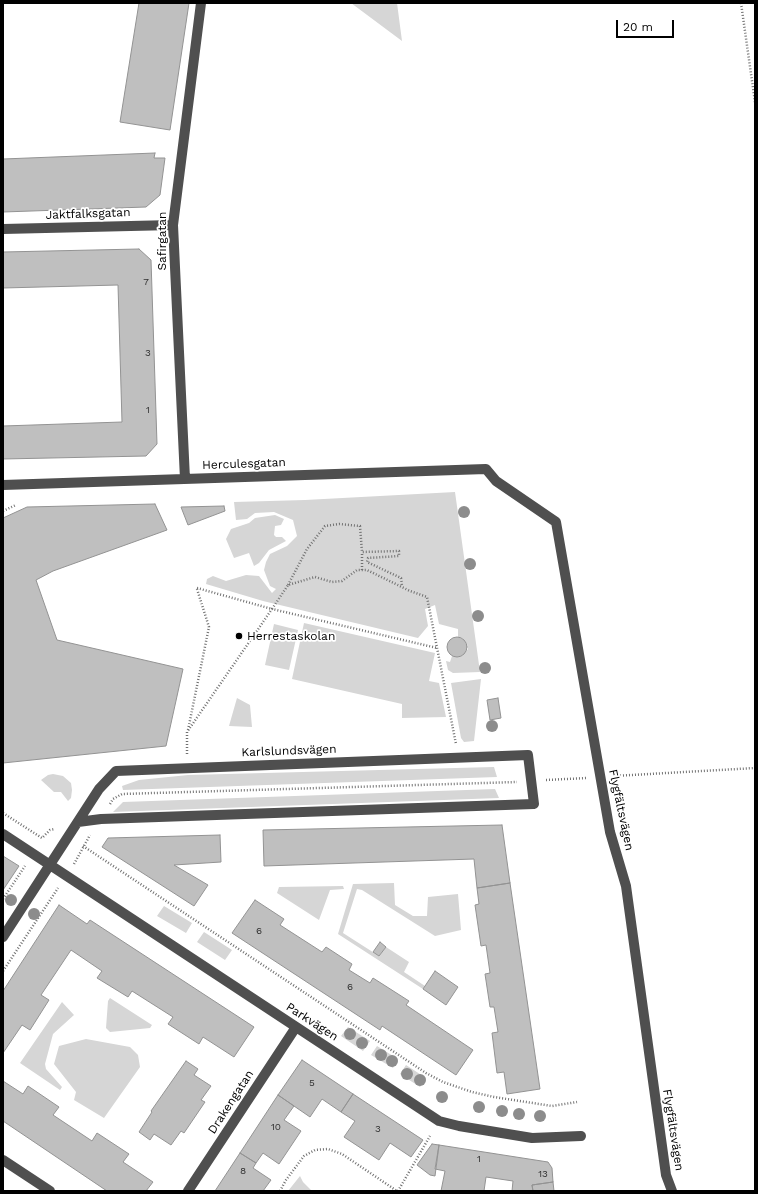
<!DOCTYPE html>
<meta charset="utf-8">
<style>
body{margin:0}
#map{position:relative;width:758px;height:1194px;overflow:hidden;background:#fff;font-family:"Work Sans",sans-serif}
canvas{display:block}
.frame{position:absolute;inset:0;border:4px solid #000;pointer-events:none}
.scale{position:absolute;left:616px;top:20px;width:58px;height:18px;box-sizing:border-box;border:2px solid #000;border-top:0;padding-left:5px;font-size:12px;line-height:14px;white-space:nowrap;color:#000;-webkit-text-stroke:3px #fff;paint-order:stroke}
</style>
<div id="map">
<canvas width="758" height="1194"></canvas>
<div class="frame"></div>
<div class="scale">20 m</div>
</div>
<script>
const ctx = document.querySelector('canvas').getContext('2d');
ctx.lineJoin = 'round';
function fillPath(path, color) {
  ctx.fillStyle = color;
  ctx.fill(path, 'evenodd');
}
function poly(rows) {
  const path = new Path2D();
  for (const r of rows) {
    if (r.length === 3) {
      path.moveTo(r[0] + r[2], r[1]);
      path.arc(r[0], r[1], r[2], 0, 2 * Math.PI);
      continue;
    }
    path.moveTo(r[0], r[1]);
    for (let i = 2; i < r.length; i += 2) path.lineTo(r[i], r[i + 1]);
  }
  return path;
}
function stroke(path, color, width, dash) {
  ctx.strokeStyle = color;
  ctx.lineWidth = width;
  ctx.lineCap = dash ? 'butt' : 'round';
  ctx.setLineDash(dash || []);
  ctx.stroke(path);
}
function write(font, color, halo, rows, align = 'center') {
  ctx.font = font + ' "Work Sans",sans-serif';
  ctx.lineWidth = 3.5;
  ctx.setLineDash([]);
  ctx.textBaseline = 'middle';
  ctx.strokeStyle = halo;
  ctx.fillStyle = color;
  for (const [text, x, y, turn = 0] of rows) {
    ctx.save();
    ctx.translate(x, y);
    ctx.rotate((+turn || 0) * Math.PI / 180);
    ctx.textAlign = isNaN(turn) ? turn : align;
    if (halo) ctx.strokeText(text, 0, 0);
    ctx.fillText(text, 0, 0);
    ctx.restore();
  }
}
const green = poly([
 [351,3,397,3,402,41],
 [455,492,480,672,453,673,448,670,446,661,450,662,452,656,459,657,463,655,468,649,467,644,462,638,458,637,458,629,439,624,435,605,425,609,428,626,418,638,263,601,206,584,207,579,213,576,226,581,246,575,259,576,272,593,276,589,270,586,264,570,266,562,270,554,287,546,297,536,293,520,274,512,255,513,247,519,236,520,234,502,305,500],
 [275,515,284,519,281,525,275,526,274,535,276,537,282,537,286,541,269,550,259,563,254,566,249,553,234,558,226,539,231,529,249,523,255,518],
 [304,623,435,653,429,681,439,683,446,717,402,718,402,704,292,679],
 [274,624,298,630,289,670,265,665],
 [481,679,474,741,464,742,461,738,451,683],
 [237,698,250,705,252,727,229,726],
 [494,767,497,777,123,790,122,786,139,780,188,775],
 [53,774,63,776,71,783,72,790,71,798,68,801,61,792,54,792,41,780,48,775],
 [495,789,499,798,113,812,123,802],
 [394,883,395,905,413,916,427,916,428,897,458,894,461,930,435,936,362,890,357,889,343,933,379,956,386,947,409,962,404,972,425,986,423,989,338,934,353,884],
 [343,886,344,889,330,890,319,920,277,893,279,887],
 [164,906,192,923,186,933,157,916],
 [204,932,232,950,225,960,197,942],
 [110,998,152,1025,150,1028,110,1032,106,1028,108,1001],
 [62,1002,74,1015,53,1034,45,1064,46,1069,62,1087,60,1090,20,1063],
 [348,1027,370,1041,363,1051,341,1036],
 [86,1039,130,1047,138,1055,140,1067,104,1118,74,1100,76,1092,54,1064,59,1046],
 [377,1046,398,1059,393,1068,371,1055],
 [406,1065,426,1078,420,1087,400,1074],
 [300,1176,303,1182,312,1191,288,1191]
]);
const building = poly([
 [139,3,189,3,170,130,120,122,139,3],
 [155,153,154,158,165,158,160,195,146,207,3,212,3,159,155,153],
 [139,249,151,260,157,444,146,456,3,459,3,426,122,422,118,285,3,288,3,252,139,249],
 [155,504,167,530,53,571,36,580,57,640,183,669,166,746,3,763,3,518,27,507,155,504],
 [224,506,225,511,188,525,181,507,224,506],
 [457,647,10],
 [498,698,501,718,490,720,487,700,498,698],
 [502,825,510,883,477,888,474,859,264,866,263,830,502,825],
 [220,835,221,862,174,865,208,885,194,906,102,847,108,838,220,835],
 [3,856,19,866,3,890,3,856],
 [510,883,540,1089,507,1094,504,1072,497,1073,492,1033,498,1032,494,1007,490,1007,485,974,490,973,486,945,481,946,475,905,479,904,477,888,510,883],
 [255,900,284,919,280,925,322,952,326,947,352,964,349,970,370,983,373,978,409,1001,406,1005,473,1050,456,1075,382,1026,380,1030,232,933,255,900],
 [59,905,87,924,90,920,254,1027,234,1057,203,1037,199,1044,168,1024,173,1017,132,991,128,997,97,978,102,971,71,950,41,995,49,1000,30,1030,22,1025,3,1053,3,991,59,905],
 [380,942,386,947,379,956,373,952,380,942],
 [435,971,458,987,446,1005,423,989,435,971],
 [302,1060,353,1094,341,1112,322,1099,310,1117,278,1095,302,1060],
 [186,1061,198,1069,194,1075,211,1086,201,1100,205,1102,184,1133,181,1131,171,1145,154,1134,150,1140,139,1132,152,1112,151,1111,186,1061],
 [3,1081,23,1094,28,1086,59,1107,53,1115,92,1141,97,1133,129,1154,123,1162,153,1182,146,1191,107,1191,3,1121,3,1081],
 [353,1094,423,1140,411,1157,390,1143,379,1160,344,1137,355,1121,341,1112,353,1094],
 [278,1095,294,1106,284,1120,301,1131,279,1164,263,1153,256,1163,240,1153,278,1095],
 [432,1144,439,1145,435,1176,430,1175,417,1165,432,1144],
 [439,1145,548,1162,552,1168,553,1182,532,1185,533,1191,512,1191,513,1181,486,1177,484,1191,441,1191,445,1171,435,1169,439,1145],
 [240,1153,256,1163,253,1168,271,1180,263,1191,215,1191,240,1153],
 [553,1182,554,1191,533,1191,532,1185,553,1182]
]);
const path = poly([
 [741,3,755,102],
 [3,511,16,505],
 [362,570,362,552],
 [288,585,307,549,325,526,339,524,360,526,362,552,399,551,399,556,368,558,367,562,401,578,402,586],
 [197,588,272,609,288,585,315,577,332,582,342,581,357,570,367,570,410,591,427,597,456,744],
 [188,730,209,627,197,589],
 [187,754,187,732,272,609,437,648],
 [614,776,755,768],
 [546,780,587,778],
 [110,804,113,799,122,794,517,782],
 [3,813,42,838,50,830,55,829],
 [83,846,426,1073,443,1082,472,1092,494,1097,552,1106,577,1102],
 [74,864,90,835],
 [3,899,25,866],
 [3,971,58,888],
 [280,1191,286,1180,304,1156,315,1150,328,1149,342,1154,397,1191],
 [398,1191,430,1136]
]);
const minor = poly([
 [3,229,173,225],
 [185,479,173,225,201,3],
 [3,485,486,469,496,481,556,522,610,832,626,886,666,1175,672,1191],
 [3,834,439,1121,459,1126,532,1138,581,1136],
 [3,937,99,789,116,771,528,755,534,804,101,819,78,822],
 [3,1160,50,1191],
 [188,1191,296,1027]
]);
const trees = [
 [464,512],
 [470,564],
 [478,616],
 [485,668],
 [492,726],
 [11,900],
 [34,914],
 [350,1034],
 [362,1043],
 [381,1055],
 [392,1061],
 [407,1074],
 [420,1080],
 [442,1097],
 [479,1107],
 [502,1111],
 [519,1114],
 [540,1116]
];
const markers = [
 [239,636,4,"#000"]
];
const numberNames = [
 ["7",146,282],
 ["3",148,353],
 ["1",148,410],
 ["6",259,931],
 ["6",350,987],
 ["5",312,1083],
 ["10",276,1127],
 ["3",378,1129],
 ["1",479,1159],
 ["8",243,1171],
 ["13",543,1174]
];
const streetNames = [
 ["Jaktfalksgatan",88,214,-2],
 ["Safirgatan",162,241,-90],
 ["Herculesgatan",244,464,-2],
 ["Karlslundsvägen",289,751,-2],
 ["Flygfältsvägen",621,810,78],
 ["Parkvägen",312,1022,33],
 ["Drakengatan",231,1102,-57],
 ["Flygfältsvägen",673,1130,81]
];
const poiNames = [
 ["Herrestaskolan",247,636]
];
fillPath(green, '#d6d6d6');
fillPath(building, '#bfbfbf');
stroke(building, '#939393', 1);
stroke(path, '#717171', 2.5, [1, 2]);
stroke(minor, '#4f4f4f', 10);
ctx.fillStyle = '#8c8c8c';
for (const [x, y] of trees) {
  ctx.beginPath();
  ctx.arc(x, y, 6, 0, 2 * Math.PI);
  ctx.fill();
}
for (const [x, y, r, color] of markers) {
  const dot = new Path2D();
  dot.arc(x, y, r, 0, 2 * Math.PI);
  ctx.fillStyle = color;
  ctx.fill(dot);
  stroke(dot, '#fff', 1.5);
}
write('10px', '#303030', null, numberNames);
write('12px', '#000', '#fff', streetNames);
write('12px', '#000', '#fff', poiNames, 'left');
</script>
